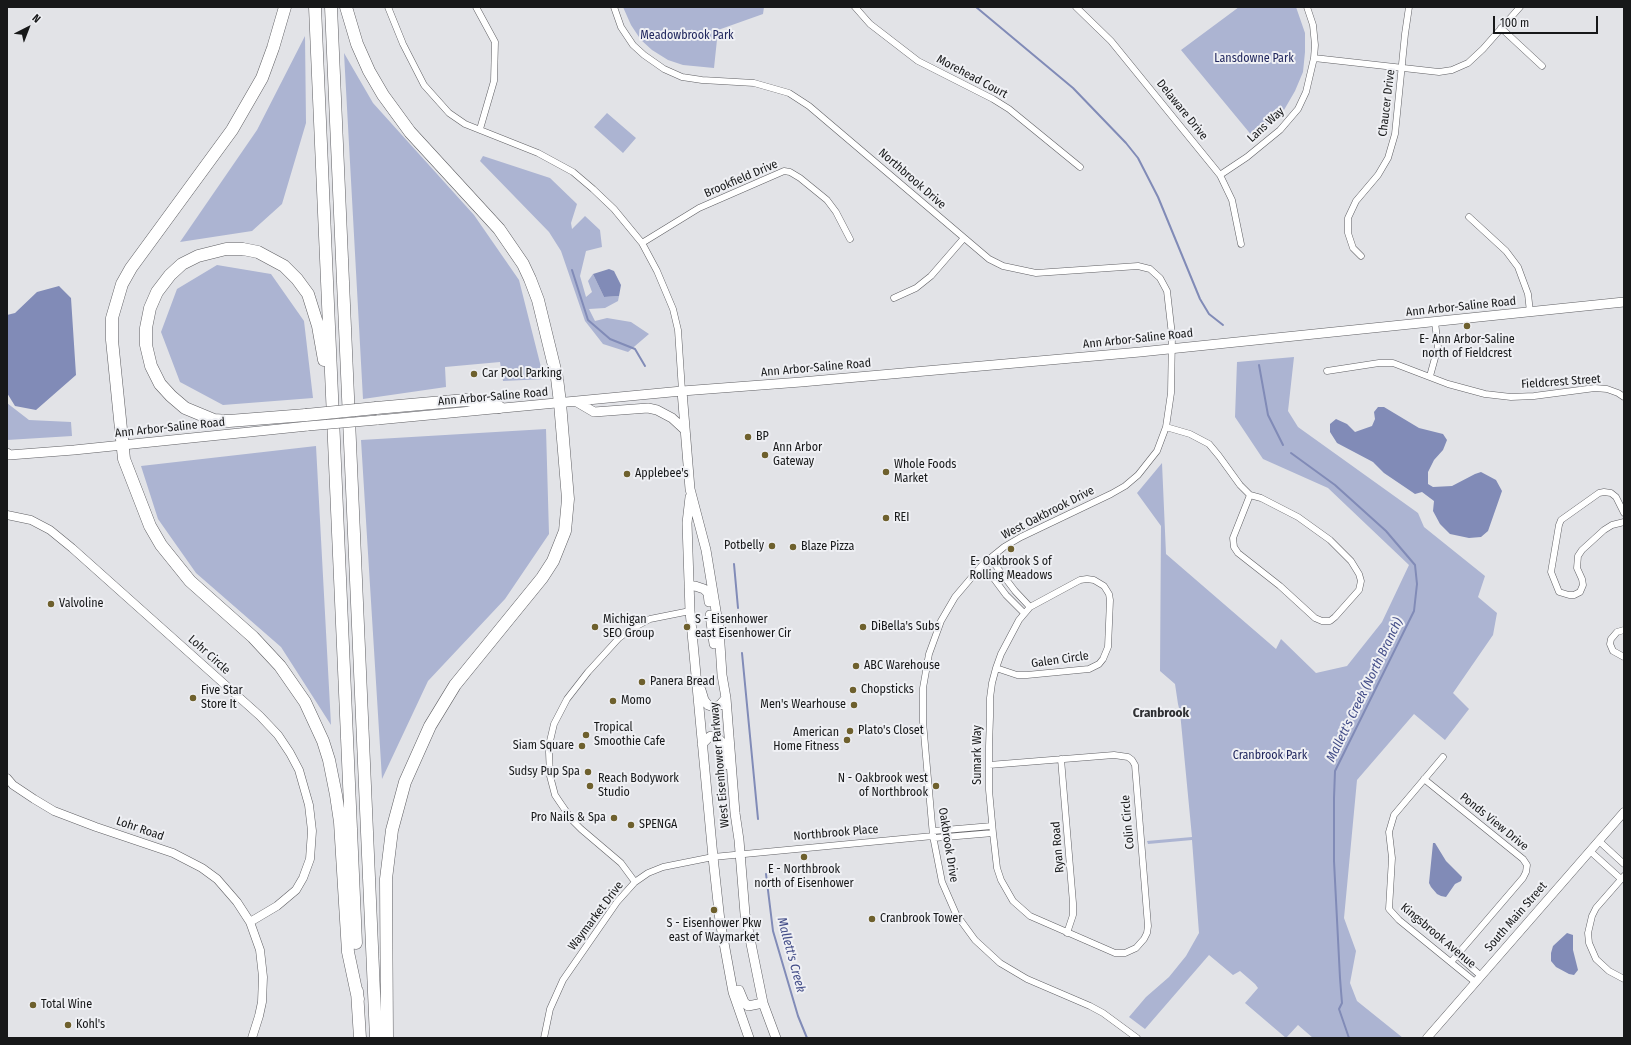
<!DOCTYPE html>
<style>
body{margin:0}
#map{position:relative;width:1631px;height:1045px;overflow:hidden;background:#e2e3e7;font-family:"Fira Sans Condensed",sans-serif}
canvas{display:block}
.frame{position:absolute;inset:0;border:8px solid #171819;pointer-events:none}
.north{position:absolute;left:8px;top:8px;width:40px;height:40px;-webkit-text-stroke:3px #eff0f4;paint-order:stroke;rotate:42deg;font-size:11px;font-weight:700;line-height:16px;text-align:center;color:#171819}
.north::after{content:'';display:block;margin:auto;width:14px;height:18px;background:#171819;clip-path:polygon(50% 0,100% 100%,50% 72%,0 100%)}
.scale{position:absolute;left:1493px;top:16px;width:105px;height:18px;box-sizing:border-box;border:2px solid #171819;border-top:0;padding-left:5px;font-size:12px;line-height:14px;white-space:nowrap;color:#171819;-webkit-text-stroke:3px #eff0f4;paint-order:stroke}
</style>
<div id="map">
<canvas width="1631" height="1045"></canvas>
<div class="frame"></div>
<div class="north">N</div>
<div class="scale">100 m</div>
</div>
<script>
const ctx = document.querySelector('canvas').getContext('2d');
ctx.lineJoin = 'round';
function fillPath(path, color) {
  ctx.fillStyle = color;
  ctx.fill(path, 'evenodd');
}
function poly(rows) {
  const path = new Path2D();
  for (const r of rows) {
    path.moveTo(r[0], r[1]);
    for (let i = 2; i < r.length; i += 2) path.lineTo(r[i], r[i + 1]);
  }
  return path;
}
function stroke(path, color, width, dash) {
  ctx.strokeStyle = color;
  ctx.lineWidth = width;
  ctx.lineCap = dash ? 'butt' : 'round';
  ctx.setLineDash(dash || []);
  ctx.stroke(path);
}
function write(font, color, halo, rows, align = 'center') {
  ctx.font = font + ' "Fira Sans Condensed",sans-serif';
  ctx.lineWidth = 4;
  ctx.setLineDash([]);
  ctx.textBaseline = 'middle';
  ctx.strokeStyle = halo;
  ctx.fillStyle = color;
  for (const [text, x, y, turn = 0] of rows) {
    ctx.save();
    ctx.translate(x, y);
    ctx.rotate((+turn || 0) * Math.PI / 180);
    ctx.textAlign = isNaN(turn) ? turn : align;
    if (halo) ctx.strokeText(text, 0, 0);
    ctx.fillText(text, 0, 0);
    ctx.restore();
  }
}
const green = poly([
 [623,7,764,7,763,14,718,30,714,68,683,65,668,60,652,50,641,40,631,25],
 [1239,7,1296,7,1305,33,1305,52,1303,72,1295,91,1284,110,1270,124,1253,137,1181,50],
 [305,36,306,123,282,204,252,231,180,242,257,130],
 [344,53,373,103,474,215,519,280,544,379,503,381,500,362,445,367,446,387,363,399],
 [607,113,636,138,623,153,594,127],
 [483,156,550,178,577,204,571,223,572,229,585,216,600,230,602,247,586,251,580,276,586,297,592,292,588,281,593,274,604,297,619,296,618,301,605,308,589,309,595,321,607,318,631,322,649,334,628,352,603,344,585,321,561,251,549,232,480,161],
 [217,265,271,274,304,321,313,398,223,405,180,382,161,332,177,289],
 [1294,357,1288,411,1298,427,1418,513,1424,527,1485,576,1478,597,1497,613,1493,635,1453,693,1469,709,1445,740,1414,714,1357,780,1344,918,1356,951,1350,983,1357,1001,1403,1038,1313,1038,1298,1025,1286,1038,1245,1003,1258,988,1255,984,1240,971,1233,975,1209,955,1145,1029,1129,1017,1146,997,1169,977,1186,956,1199,933,1192,840,1148,844,1147,841,1192,837,1180,712,1178,704,1175,684,1160,671,1161,526,1137,493,1162,463,1166,554,1276,649,1281,639,1316,673,1347,666,1382,622,1409,565,1328,488,1263,459,1235,417,1237,362],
 [7,403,29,420,71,422,72,436,7,440],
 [546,429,549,534,505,599,428,681,382,779,361,440],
 [316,446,331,725,281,647,196,573,158,519,141,466]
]);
const water = poly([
 [609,269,614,271,621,285,619,296,604,297,593,274],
 [59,286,71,298,76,375,36,410,15,406,7,393,7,315,15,313,37,292],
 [1378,407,1384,407,1419,428,1443,434,1447,440,1443,450,1434,460,1428,472,1428,484,1433,487,1452,486,1475,474,1481,472,1496,480,1502,491,1488,531,1481,537,1469,538,1450,534,1440,524,1433,511,1434,501,1422,492,1415,494,1384,473,1373,462,1337,443,1330,432,1330,424,1336,419,1347,424,1355,432,1372,426,1375,419,1374,412],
 [1433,843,1435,843,1446,861,1462,877,1461,881,1455,884,1446,897,1441,896,1437,894,1431,887,1429,883],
 [1567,933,1573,935,1573,950,1578,970,1574,975,1569,974,1556,967,1551,961,1551,953,1553,946]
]);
const stream = poly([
 [976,7,1073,88,1126,143,1138,158,1158,197,1200,299,1209,314,1223,325],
 [572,270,588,320,610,339,635,349,645,366],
 [1259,365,1268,415,1283,445],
 [1291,453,1335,485,1386,531,1415,565,1417,584,1414,611,1335,771,1334,798,1334,861,1340,978,1341,991,1342,1003,1339,1009,1349,1038],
 [734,564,738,608],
 [742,653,758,819],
 [766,874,773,931,798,1016,807,1038]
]);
const minor = poly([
 [388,7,403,44,424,85,449,113,465,124,538,153,573,172,593,189,614,209,642,243,657,271,673,309,678,330,682,391],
 [476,7,495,42,494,81,480,129],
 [614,7,621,27,633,45,644,55,664,69,682,77,702,80,754,83,789,93,809,106,989,259,1003,266,1036,273,1138,266,1150,269,1160,278,1167,291,1172,335,1171,393,1166,427,1157,451,1138,475,1125,486,1111,494,1021,537,1004,547,983,564,955,597,941,621,929,654,923,688,923,722,933,836,942,882,956,914,975,940,1000,963,1027,979,1090,1006,1103,1013,1137,1038],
 [855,7,870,24,918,61,993,99,1009,109,1080,167],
 [1076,7,1111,41,1220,175,1232,200,1241,244],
 [1501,28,1542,66],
 [1314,58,1439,72,1452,70,1468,63,1483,49,1520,7],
 [1220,175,1247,157,1280,130,1298,109,1306,92,1314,58,1315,45,1313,25,1307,7],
 [1469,217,1506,251,1518,267,1528,294,1530,312],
 [642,243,699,208,784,171,790,172,800,178,827,200,836,212,850,239],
 [1361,256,1353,248,1348,233,1348,218,1356,201,1378,175,1388,158,1395,134,1405,34,1409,7],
 [894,298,916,288,931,276,964,238],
 [1327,371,1379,363,1393,363,1448,384,1485,394,1511,397,1534,396,1595,388,1607,389,1618,393,1624,397],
 [1430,376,1438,347,1435,322],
 [1166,427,1190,434,1209,444,1219,456,1240,485,1250,495],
 [1250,495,1261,498,1298,517,1330,540,1351,561,1359,574,1361,581,1359,590,1335,617,1330,621,1322,621,1315,618,1280,586,1238,553,1234,547,1233,538,1250,495],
 [1624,513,1616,497,1611,493,1604,492,1599,493,1561,520,1559,525,1551,572,1559,592,1569,595,1574,595,1580,592,1583,585,1582,579,1577,568,1578,556,1582,550,1604,530,1612,525,1624,522],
 [990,558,1015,591,1030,607],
 [983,564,1006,595,1024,613],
 [1624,630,1617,632,1611,639,1610,644,1613,651,1624,657],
 [1443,757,1394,815,1389,832,1392,858,1389,909,1399,920,1475,982],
 [1061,759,1073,903,1073,915,1067,933],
 [989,765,1114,755,1128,757,1132,760,1135,765,1148,926,1147,933,1144,939,1136,948,1125,953,1115,953,1030,916,1013,901,1001,880,997,868,993,833,989,790,989,746,990,717,990,698,992,683,996,668,1001,654,1019,620,1030,607,1080,580,1087,579,1094,580,1104,586,1109,594,1110,600,1108,647,1103,659,1099,664,1089,669,1027,675,1017,675,996,668],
 [1424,779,1523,859,1527,865,1526,872,1523,878,1451,962],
 [933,831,992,826],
 [934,838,993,833],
 [1599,841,1624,864],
 [1590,851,1621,879],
 [1624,876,1596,908,1592,916,1588,933,1589,943,1596,959,1609,971,1624,979],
 [635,882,621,863,581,829,572,820,559,801,555,795,550,776,549,752,550,741,554,724,567,699,588,672,619,638,631,629,650,619,690,611],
 [1457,955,1481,976],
 [544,1038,550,1009,563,980,617,902,635,882,648,873,663,867,713,857,933,836]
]);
const tertiary = poly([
 [7,515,31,520,50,530,72,548,260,716,278,735,290,753,299,770,309,805,312,831,310,859,303,878,296,890,277,906,250,922],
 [7,778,13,785,34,799,54,811,96,827,173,853,202,868,217,879,237,902,250,922,260,950,263,977,262,1002,259,1016,252,1038],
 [1427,1038,1624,812]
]);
const secondary = poly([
 [682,391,690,489,706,550,719,629,722,675,726,698,735,813,739,840,745,914,763,1003,776,1038],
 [577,402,594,412,648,408,657,410,672,418,685,430],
 [377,420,682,391,801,382,1140,352,1624,302],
 [7,453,9,455,74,450,308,426],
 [690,497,687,523,690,611,713,857,720,921,733,992,749,1038],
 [689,587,695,586,704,589,708,593,709,602],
 [710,615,714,644],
 [701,690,704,700,708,705,714,707,720,705,726,698],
 [702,744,708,738,711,736,719,739,723,744,725,765],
 [739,990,744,1002,748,1006,763,1003]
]);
const motorway = poly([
 [285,7,273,48,262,78,232,130,131,268,122,284,112,318,112,340,124,459,150,526,161,545,190,581,253,637,280,666,305,702,323,741,329,760,336,795,340,822,348,952,358,999],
 [315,7,356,943],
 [331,7,376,1038],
 [346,7,357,44,369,71,383,95,410,132,499,229,523,264,530,279,538,300,557,378,560,403,568,499,565,531,553,561,542,578,455,685,430,726,405,782,392,830,386,879,387,1038],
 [376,408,466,400,499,407],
 [306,415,229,421,214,420,185,408,171,396,160,384,151,366,146,345,146,328,150,308,157,292,170,275,182,264,198,256,226,249,243,249,258,252,284,266,297,279,308,294,318,326,324,360],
 [357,991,360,1038]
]);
const secondaryBridge = poly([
 [308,426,377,420]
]);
const motorwayBridge = poly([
 [306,415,376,408]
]);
const markers = [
 [1467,326,4,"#6e602d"],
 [474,374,4,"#6e602d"],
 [748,437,4,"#6e602d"],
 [765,455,4,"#6e602d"],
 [886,472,4,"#6e602d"],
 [627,474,4,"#6e602d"],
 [886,518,4,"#6e602d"],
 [772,546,4,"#6e602d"],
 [793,547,4,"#6e602d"],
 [1011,549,4,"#6e602d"],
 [51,604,4,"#6e602d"],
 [595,627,4,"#6e602d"],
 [687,627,4,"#6e602d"],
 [863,627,4,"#6e602d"],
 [856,666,4,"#6e602d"],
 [642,682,4,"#6e602d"],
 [853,690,4,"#6e602d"],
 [193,698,4,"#6e602d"],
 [613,701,4,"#6e602d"],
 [854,705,4,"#6e602d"],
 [850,731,4,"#6e602d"],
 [586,735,4,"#6e602d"],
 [847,740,4,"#6e602d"],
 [582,746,4,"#6e602d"],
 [588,772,4,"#6e602d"],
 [590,786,4,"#6e602d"],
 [936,786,4,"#6e602d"],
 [614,818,4,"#6e602d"],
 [631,825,4,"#6e602d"],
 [804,857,4,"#6e602d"],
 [714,910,4,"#6e602d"],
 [872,919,4,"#6e602d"],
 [33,1005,4,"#6e602d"],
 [68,1025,4,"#6e602d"]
];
const parkNames = [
 ["Meadowbrook Park",687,36],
 ["Lansdowne Park",1254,59],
 ["Cranbrook Park",1270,756]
];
const streetNames = [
 ["Morehead Court",972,77,28],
 ["Chaucer Drive",1387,103,-83],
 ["Delaware Drive",1182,110,51],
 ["Lans Way",1266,125,-43],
 ["Brookfield Drive",741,179,-23],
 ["Northbrook Drive",912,179,41],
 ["Ann Arbor-Saline Road",1461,307,-6],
 ["Ann Arbor-Saline Road",1138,339,-6],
 ["Ann Arbor-Saline Road",816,368,-5],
 ["Fieldcrest Street",1561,382,-4],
 ["Ann Arbor-Saline Road",493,397,-5],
 ["Ann Arbor-Saline Road",170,428,-6],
 ["West Oakbrook Drive",1048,513,-27],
 ["Lohr Circle",209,655,42],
 ["Galen Circle",1060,660,-8],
 ["Sumark Way",978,755,-90],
 ["West Eisenhower Parkway",720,765,-95],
 ["Colin Circle",1128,822,-95],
 ["Ponds View Drive",1494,822,39],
 ["Lohr Road",140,829,19],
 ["Northbrook Place",836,833,-5],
 ["Oakbrook Drive",948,845,81],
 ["Ryan Road",1058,847,-95],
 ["Waymarket Drive",596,916,-53],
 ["South Main Street",1516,917,-49],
 ["Kingsbrook Avenue",1438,936,40]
];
const poiNames = [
 ["E- Ann Arbor-Saline",1467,340,"center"],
 ["north of Fieldcrest",1467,354,"center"],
 ["Car Pool Parking",482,374],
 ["BP",756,437],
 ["Ann Arbor",773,448],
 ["Gateway",773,462],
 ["Whole Foods",894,465],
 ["Market",894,479],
 ["Applebee's",635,474],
 ["REI",894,518],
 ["Potbelly",764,546,"right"],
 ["Blaze Pizza",801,547],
 ["E- Oakbrook S of",1011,562,"center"],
 ["Rolling Meadows",1011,576,"center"],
 ["Valvoline",59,604],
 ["Michigan",603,620],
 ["SEO Group",603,634],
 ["S - Eisenhower",695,620],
 ["east Eisenhower Cir",695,634],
 ["DiBella's Subs",871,627],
 ["ABC Warehouse",864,666],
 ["Panera Bread",650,682],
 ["Chopsticks",861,690],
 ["Five Star",201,691],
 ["Store It",201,705],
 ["Momo",621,701],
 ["Men's Wearhouse",846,705,"right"],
 ["Tropical",594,728],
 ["Smoothie Cafe",594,742],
 ["Plato's Closet",858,731],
 ["American",839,733,"right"],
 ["Home Fitness",839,747,"right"],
 ["Siam Square",574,746,"right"],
 ["Sudsy Pup Spa",580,772,"right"],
 ["Reach Bodywork",598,779],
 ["Studio",598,793],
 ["N - Oakbrook west",928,779,"right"],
 ["of Northbrook",928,793,"right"],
 ["Pro Nails & Spa",606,818,"right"],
 ["SPENGA",639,825],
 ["E - Northbrook",804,870,"center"],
 ["north of Eisenhower",804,884,"center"],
 ["Cranbrook Tower",880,919],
 ["S - Eisenhower Pkw",714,924,"center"],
 ["east of Waymarket",714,938,"center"],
 ["Total Wine",41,1005],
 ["Kohl's",76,1025]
];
const waterNames = [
 ["Mallett's Creek (North Branch)",1365,690,-64],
 ["Mallett's Creek",791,955,75]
];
const neighbourhoodNames = [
 ["Cranbrook",1161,713]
];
fillPath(green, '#acb4d2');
fillPath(water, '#818bb7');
stroke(stream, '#818bb7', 2);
stroke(minor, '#5f5f63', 7);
stroke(tertiary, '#5f5f63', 9);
stroke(secondary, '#5f5f63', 10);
stroke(motorway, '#5f5f63', 13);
stroke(minor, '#fff', 6);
stroke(tertiary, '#fff', 8);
stroke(secondary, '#fff', 9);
stroke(motorway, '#fff', 12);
stroke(secondaryBridge, '#5f5f63', 10, []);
stroke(motorwayBridge, '#5f5f63', 13, []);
stroke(secondaryBridge, '#fff', 9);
stroke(motorwayBridge, '#fff', 12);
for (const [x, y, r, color] of markers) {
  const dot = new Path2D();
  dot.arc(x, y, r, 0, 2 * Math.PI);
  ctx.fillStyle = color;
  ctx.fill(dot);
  stroke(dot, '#eff0f4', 1.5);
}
write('12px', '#21275e', '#eff0f4', parkNames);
write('12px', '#171819', '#eff0f4', streetNames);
write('12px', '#171819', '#eff0f4', poiNames, 'left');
write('italic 13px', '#434d88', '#eff0f4', waterNames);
write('bold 13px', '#2f3033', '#eff0f4', neighbourhoodNames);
</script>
